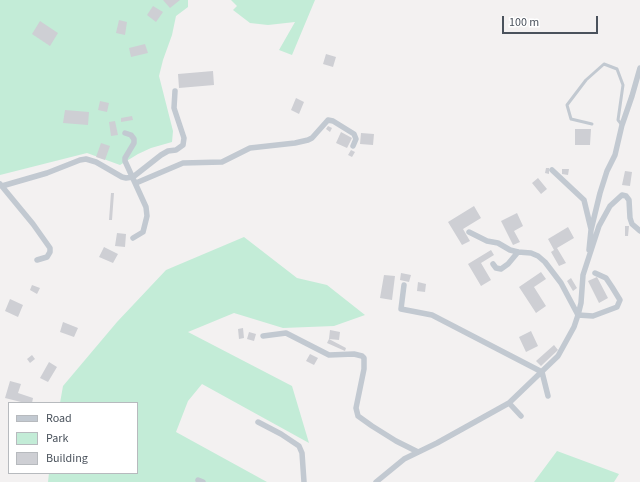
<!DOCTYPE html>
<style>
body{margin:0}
#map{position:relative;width:640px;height:482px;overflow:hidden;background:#f3f1f1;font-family:"Source Sans 3",sans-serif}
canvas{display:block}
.legend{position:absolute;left:8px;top:402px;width:130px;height:72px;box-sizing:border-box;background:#fff;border:1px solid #b7babe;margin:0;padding:5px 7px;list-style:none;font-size:12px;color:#4a525c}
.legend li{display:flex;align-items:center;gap:8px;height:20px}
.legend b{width:20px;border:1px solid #b7babe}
.scale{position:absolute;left:502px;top:16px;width:96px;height:18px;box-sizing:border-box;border:2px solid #4a525c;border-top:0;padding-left:5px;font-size:12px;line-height:14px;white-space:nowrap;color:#4a525c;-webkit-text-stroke:3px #fff;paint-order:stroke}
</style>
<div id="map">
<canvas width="640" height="482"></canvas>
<ul class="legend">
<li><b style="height:5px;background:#c2c9d1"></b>Road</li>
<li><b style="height:11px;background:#c3ecd7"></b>Park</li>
<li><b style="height:11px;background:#cecfd4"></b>Building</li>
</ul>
<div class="scale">100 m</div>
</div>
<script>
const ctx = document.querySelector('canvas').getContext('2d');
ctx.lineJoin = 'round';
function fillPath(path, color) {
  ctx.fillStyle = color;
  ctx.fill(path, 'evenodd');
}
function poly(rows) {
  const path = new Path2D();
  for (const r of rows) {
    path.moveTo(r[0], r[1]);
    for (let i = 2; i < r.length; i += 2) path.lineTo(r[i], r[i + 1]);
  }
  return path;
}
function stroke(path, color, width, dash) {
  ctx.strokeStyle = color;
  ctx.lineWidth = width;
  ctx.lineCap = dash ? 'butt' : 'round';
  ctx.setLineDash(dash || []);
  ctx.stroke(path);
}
const green = poly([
 [0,0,188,0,188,7,176,16,172,35,163,60,159,76,173,131,172,142,151,148,138,154,120,165,87,153,0,175],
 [231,0,315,0,292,55,279,50,295,22,268,25,250,23,233,10,237,6],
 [244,237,297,278,327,285,365,315,334,326,283,328,234,313,188,332,292,386,309,443,202,384,188,401,176,432,267,482,48,482,49,473,137,473,137,403,60,403,63,386,117,322,166,270],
 [557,451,619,474,614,482,534,482]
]);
const building = poly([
 [163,0,180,0,170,8],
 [153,6,163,12,156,22,147,15],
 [119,20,127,22,125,35,116,33],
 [40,21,58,33,50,46,32,34],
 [145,44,148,53,131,57,129,48],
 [326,54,336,57,333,67,323,64],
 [213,71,214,85,179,88,178,74],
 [296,98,304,102,299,114,291,110],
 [100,101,109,103,107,112,98,110],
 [65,110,89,112,88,125,63,123],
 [132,116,133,120,121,122,121,118],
 [115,121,118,135,111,136,109,122],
 [328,126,332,128,330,132,326,129],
 [575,129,591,129,590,145,575,145],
 [341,132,352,138,347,148,336,143],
 [361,133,374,134,373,145,360,144],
 [101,143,110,146,105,160,96,157],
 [351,150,355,152,352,157,348,155],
 [546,168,549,168,549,174,545,173],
 [562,169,569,169,568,175,562,174],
 [625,171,632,172,630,186,622,185],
 [538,178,547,189,541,194,532,183],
 [111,193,114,193,112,220,109,220],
 [474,206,481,218,463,229,470,241,462,245,448,222],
 [517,213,523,226,514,231,520,242,513,245,501,221],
 [625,226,629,226,628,236,625,236],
 [568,227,574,238,557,248,566,263,559,266,551,252,554,250,548,239],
 [117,233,126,234,125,247,115,246],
 [104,247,118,254,113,263,99,257],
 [491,250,494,255,481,263,491,280,481,286,468,264],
 [541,272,546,279,534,287,546,306,536,313,519,287],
 [401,273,411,275,409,282,400,280],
 [384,275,395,276,392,300,380,298],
 [597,277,608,298,599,303,588,281],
 [571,278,577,288,573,291,567,281],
 [418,282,426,284,425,292,417,291],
 [32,285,40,288,37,294,30,290],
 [10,299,23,305,18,317,5,311],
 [63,322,78,328,74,337,60,332],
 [243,328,244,338,239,339,238,329],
 [330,330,340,332,339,340,329,339],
 [531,331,538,346,526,352,519,337],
 [249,332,256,334,254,341,247,339],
 [329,339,346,348,345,351,327,343],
 [554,345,558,350,541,366,536,361],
 [310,354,318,358,314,365,306,361],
 [32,355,35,359,30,363,27,359],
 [49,362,57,367,48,382,40,378],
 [10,381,21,384,18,393,33,398,32,403,25,403,5,398]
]);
const service = poly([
 [592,124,571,119,567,105,586,80,604,64,617,69,623,85,618,120,622,125]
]);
const minor = poly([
 [125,133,131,135,134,139,134,143,125,158,125,161,146,207,147,216,143,232,133,238],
 [552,170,584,200,591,229],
 [136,183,183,163,222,162,250,148,295,143,308,140,312,138,328,120,333,121,354,134,356,139,353,146],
 [0,184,33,224,50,248,50,252,47,257,37,260],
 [2,186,47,173,80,160,86,159,96,162,122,177,126,178,133,177,161,155,168,151,176,150,183,145,184,138,174,108,175,91],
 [469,232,487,241,498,243,510,250,518,252,531,253,538,256,545,262,561,283,578,315],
 [589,250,591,230,600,193,607,171,615,155,622,125,632,96,640,68],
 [493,264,496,268,501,269,508,264,518,252],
 [404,285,401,309,432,315,542,372,548,396],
 [578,315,593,316,617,307,620,300,612,287,606,278,595,273],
 [263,336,286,333,329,355,354,354,362,356,364,358,364,369,356,408,358,416,372,426,396,441,418,452],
 [509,403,521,416],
 [258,422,281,434,299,446,302,453,304,482],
 [198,480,203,482],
 [376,482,404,459,437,443,509,403,558,356,574,327,578,315,581,303,583,275,599,226,610,206,622,195,626,196,629,200,630,218,632,224,640,231]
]);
fillPath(green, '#c3ecd7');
fillPath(building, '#cecfd4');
stroke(service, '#c2c9d1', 3);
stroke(minor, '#c2c9d1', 5.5);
</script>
